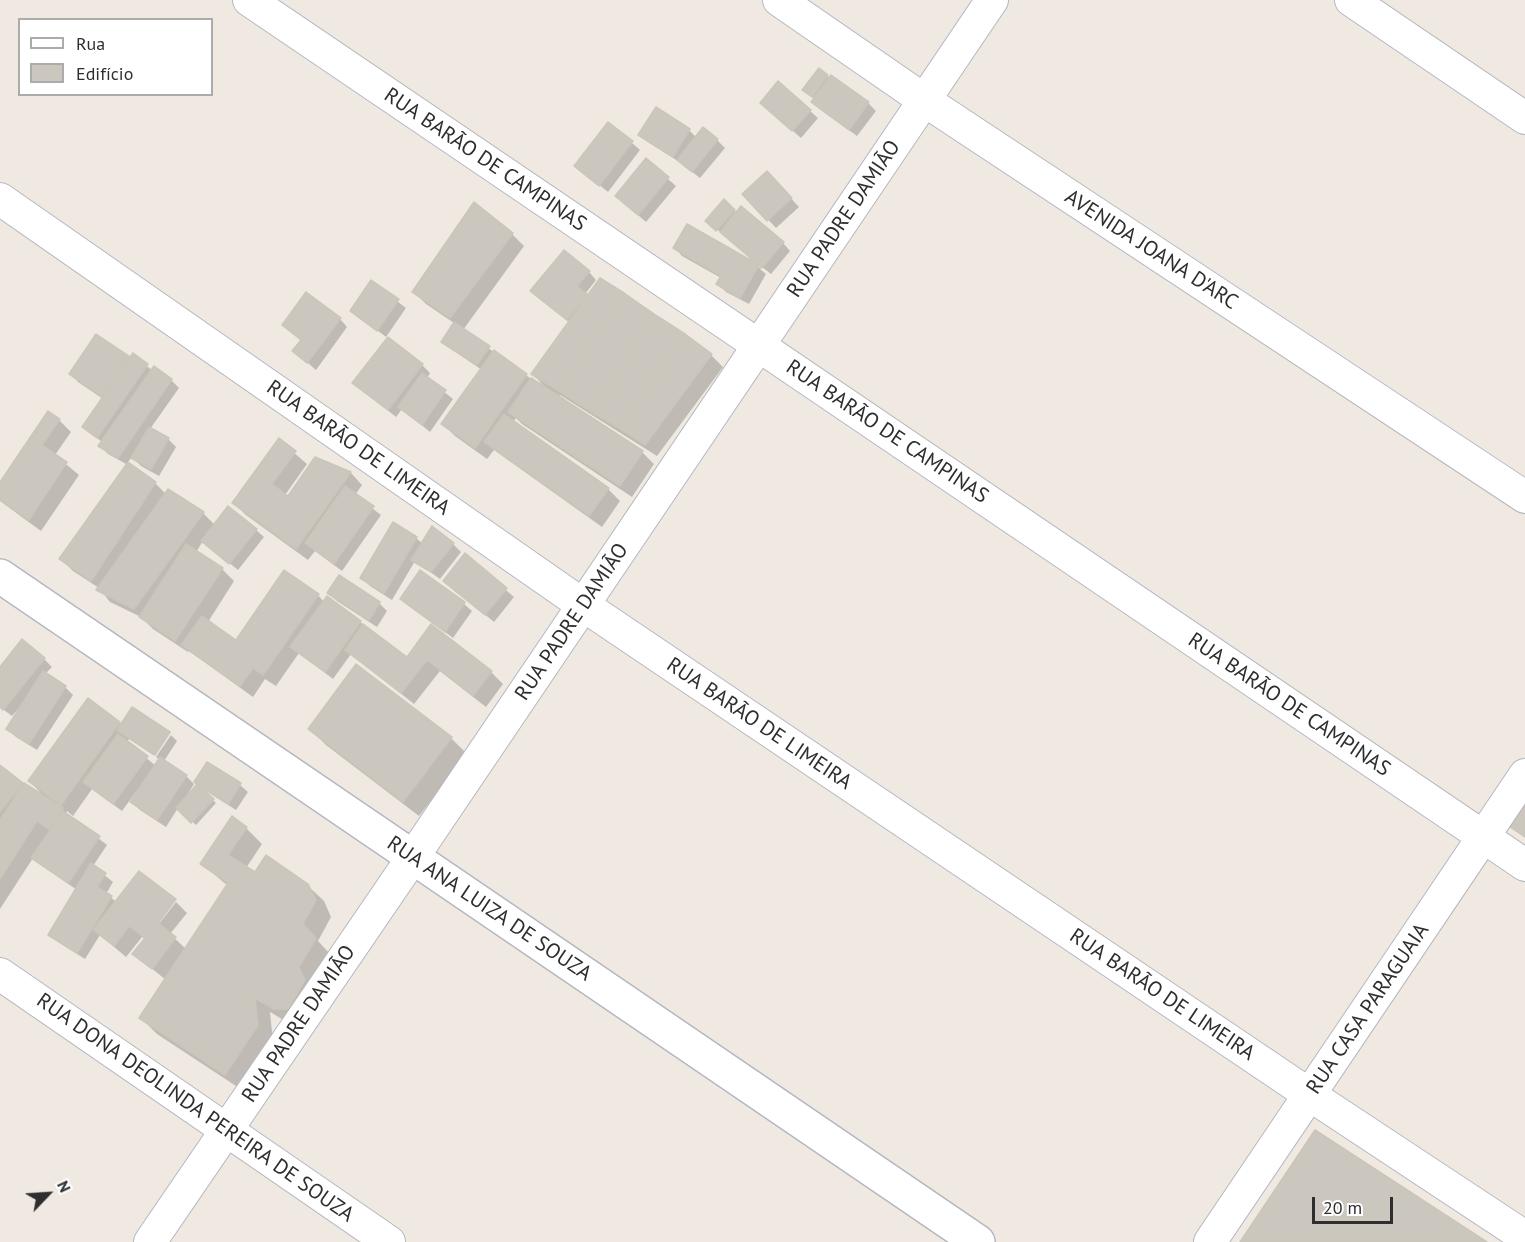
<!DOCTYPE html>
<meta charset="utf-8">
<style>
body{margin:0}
#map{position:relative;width:1525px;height:1242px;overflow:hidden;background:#efe9e1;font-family:"PT Sans",sans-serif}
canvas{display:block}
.legend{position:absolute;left:18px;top:18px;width:195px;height:78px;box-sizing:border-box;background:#fff;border:2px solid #ababab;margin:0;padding:8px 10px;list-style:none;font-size:18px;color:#2e2e2e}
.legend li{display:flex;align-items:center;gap:12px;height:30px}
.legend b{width:30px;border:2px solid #ababab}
.north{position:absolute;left:18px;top:1164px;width:60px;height:60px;-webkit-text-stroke:4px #fff;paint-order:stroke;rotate:65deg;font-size:16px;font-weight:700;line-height:24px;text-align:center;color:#2e2e2e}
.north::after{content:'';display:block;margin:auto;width:21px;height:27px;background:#2e2e2e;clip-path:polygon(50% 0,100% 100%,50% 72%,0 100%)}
.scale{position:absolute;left:1312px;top:1197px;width:81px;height:27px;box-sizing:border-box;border:3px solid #2e2e2e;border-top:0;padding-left:8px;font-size:18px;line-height:21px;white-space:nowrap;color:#2e2e2e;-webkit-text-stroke:4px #fff;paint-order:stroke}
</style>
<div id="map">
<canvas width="1525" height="1242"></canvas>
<ul class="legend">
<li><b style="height:8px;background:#fff"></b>Rua</li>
<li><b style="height:16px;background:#cbc7bf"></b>Edifício</li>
</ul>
<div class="north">N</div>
<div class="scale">20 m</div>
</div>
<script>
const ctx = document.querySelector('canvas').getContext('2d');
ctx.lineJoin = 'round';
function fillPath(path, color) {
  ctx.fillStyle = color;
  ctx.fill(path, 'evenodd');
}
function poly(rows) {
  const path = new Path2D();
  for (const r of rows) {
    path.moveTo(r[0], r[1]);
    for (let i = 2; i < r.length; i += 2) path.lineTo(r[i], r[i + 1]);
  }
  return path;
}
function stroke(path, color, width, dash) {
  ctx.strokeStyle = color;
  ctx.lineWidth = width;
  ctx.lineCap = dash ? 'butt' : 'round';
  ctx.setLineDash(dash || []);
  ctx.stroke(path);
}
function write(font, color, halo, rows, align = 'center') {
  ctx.font = font + ' "PT Sans",sans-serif';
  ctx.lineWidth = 4.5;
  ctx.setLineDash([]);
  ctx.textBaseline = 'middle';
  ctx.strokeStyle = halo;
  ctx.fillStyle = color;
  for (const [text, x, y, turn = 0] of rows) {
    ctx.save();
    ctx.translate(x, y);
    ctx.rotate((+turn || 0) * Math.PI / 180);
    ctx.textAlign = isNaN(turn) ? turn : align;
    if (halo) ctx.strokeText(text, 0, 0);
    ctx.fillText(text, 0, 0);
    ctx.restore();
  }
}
const shadow = poly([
 [827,76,868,103,876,111,857,136,821,110,813,102,815,99,807,93],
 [770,111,810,111,818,118,801,138],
 [689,130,696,137,717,140,725,148,700,178,681,163,648,142,640,134],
 [632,143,640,150,608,192,576,166],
 [646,160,676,186,646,222,625,204],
 [775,181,799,207,776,228,744,194],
 [724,201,737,213,783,243,790,251,771,274,762,267,760,269,766,274,749,304,726,292,718,284,721,278,682,256,675,248,687,226,760,268,761,266,707,221],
 [512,234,524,246,463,330,548,391,533,374,570,323,540,299,589,272,596,280,585,294,588,297,600,280,711,355,723,367,657,456,560,395,559,398,642,452,654,464,632,497,522,424,516,418,513,422,608,489,620,501,602,527,494,450,487,459,455,436,443,424,482,370,451,349,443,342,454,323,426,304,414,292],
 [372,282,406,308,386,337,352,311],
 [340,319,347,327,316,370,294,351,302,341,283,325],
 [388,339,422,365,430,373,427,378,453,399,430,432,402,409,396,417,354,383],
 [134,356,153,371,171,380,179,388,150,429,168,439,176,447,159,476,141,466,132,457,127,463,155,483,166,494,203,513,215,525,256,530,264,537,238,570,203,541,196,552,222,569,234,581,208,622,237,642,318,595,324,602,360,622,407,659,432,626,491,672,503,684,486,707,440,671,414,704,351,654,333,679,299,653,276,686,265,679,253,697,189,651,188,652,153,629,141,617,110,602,99,588,73,571,61,559,128,465,108,454,100,446,103,443,84,427,103,399,78,382,71,374,128,357,131,360],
 [59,420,71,432,55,455,79,475,41,531,0,501,0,485],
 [279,440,307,464,285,495,288,498,316,459,351,473,362,485,355,495,381,515,342,571,315,551,308,560,246,515,234,503],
 [416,538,423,544,453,544,461,552,440,579,415,561,392,600,370,586,362,578],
 [466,556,514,597,494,622,453,588],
 [420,573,464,604,472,611,453,638,402,599],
 [339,577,379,603,387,611,377,627,337,601,329,593],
 [44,659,52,667,45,674,65,687,73,695,37,750,16,737,8,729,21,708,20,707,12,716,0,707,0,669],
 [88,700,122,725,168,733,153,755,129,739,127,742,156,766,160,760,156,757,171,735,177,741,164,761,186,776,194,784,187,795,188,796,199,784,240,785,248,792,236,810,203,789,202,790,216,803,196,825,178,808,166,827,140,810,132,802,140,790,138,789,122,811,92,789,73,816,67,811,66,813,107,845,93,866,113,882,106,894,154,930,176,902,187,913,170,934,186,949,228,886,202,864,246,828,262,844,246,868,255,874,307,885,324,901,331,917,318,941,331,955,292,1025,270,1012,273,1042,242,1090,157,1034,141,1018,166,980,134,954,145,939,142,937,126,957,100,935,85,959,58,942,50,934,77,890,41,865,33,858,0,909,0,767,24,785,45,798,30,781],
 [310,729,451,738,467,754,419,816,326,745]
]);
const building = poly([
 [819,68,828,75,812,97,802,90,819,68],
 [831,75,869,102,849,130,811,102,831,75],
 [778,81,811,110,792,131,760,103,778,81],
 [656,107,690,129,673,157,638,135,656,107],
 [608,122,633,141,599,186,574,166,608,122],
 [703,127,718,139,692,172,677,160,703,127],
 [646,158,669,177,638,215,615,196,646,158],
 [767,171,792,198,767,221,742,194,767,171],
 [724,199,735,210,716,231,705,221,724,199],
 [474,202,513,233,450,318,412,292,474,202],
 [741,206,784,242,762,268,720,232,741,206],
 [687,224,759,265,740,298,716,284,721,276,673,248,687,224],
 [564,250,590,271,577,286,587,294,567,320,530,291,564,250],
 [600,278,624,293,559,391,531,374,600,278],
 [371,280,399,299,377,331,350,311,371,280],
 [306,292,341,318,307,363,292,351,301,340,282,325,306,292],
 [624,293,657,316,593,413,559,391,624,293],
 [657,316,685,334,619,428,593,413,657,316],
 [454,322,490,346,477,365,441,342,454,322],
 [96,334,129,356,102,397,69,374,96,334],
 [685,334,712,354,645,445,619,428,685,334],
 [388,337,423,364,388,410,352,383,388,337],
 [494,350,527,374,475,448,441,424,494,350],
 [133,353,148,364,97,438,82,427,133,353],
 [154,366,172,379,118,458,98,446,154,366],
 [422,373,446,390,422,425,398,407,422,373],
 [531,378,643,451,620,486,508,412,531,378],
 [48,411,60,419,42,445,67,462,29,520,0,500,0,482,48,411],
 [504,414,609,488,589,516,484,442,504,414],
 [149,427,169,438,151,469,131,458,149,427],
 [279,438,296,451,272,484,288,496,315,457,351,472,296,549,232,503,279,438],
 [128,462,156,482,91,581,59,559,128,462],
 [345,486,374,506,334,564,305,543,345,486],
 [168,489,204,512,134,609,96,590,168,489],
 [228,506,257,529,229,564,201,541,228,506],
 [393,522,417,537,384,593,360,578,393,522],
 [432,526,454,543,431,572,411,560,432,526],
 [186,544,223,568,175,641,139,617,186,544],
 [465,553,507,588,485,615,443,581,465,553],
 [284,570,319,594,263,675,253,668,240,686,181,645,202,616,236,640,284,570],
 [420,570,465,602,445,632,400,599,420,570],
 [339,575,380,602,369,620,327,593,339,575],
 [327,596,361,621,325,672,290,647,327,596],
 [363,624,407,657,431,624,492,671,473,696,427,660,401,693,345,650,363,624],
 [22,639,45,658,3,710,0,707,0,667,22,639],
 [356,664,452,737,403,802,308,729,356,664],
 [43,671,66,686,29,744,6,729,43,671],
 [88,698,120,722,61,805,28,781,88,698],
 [132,707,170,732,155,755,117,730,132,707],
 [118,734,148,756,113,804,83,782,118,734],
 [160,757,187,775,157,820,130,802,160,757],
 [207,762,241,783,228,804,194,782,207,762],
 [0,765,23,783,0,812,0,765],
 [24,783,63,808,49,829,37,821,0,879,0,820,24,783],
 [197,784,214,799,191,823,176,808,197,784],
 [1525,803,1525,837,1510,827,1525,803],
 [63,811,100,836,68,883,31,858,63,811],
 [232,816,247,827,228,855,255,872,266,855,308,884,316,900,303,924,316,938,299,967,305,980,288,1009,274,1009,255,998,258,1025,225,1075,139,1018,228,883,200,864,232,816],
 [91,863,106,873,97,887,112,896,77,953,48,935,91,863],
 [139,871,176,899,158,923,176,937,152,969,132,954,145,938,129,926,114,946,93,930,139,871],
 [1315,1130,1487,1242,1240,1242,1315,1130]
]);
const street = poly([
 [249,0,1525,865],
 [779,0,924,100,1525,497],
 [1351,0,1525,118],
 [0,199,583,605,1310,1095,1525,1237],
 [0,974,389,1242],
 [150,1242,413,857,992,0],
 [1210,1242,1525,775]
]);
const secondary = poly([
 [0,576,978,1242]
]);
const streetNames = [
 ["RUA BARÃO DE CAMPINAS",485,160,34],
 ["RUA PADRE DAMIÃO",844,219,-56],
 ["AVENIDA JOANA D'ARC",1151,250,33],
 ["RUA BARÃO DE CAMPINAS",887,432,34],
 ["RUA BARÃO DE LIMEIRA",358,448,35],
 ["RUA PADRE DAMIÃO",572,622,-56],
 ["RUA BARÃO DE CAMPINAS",1289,705,34],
 ["RUA BARÃO DE LIMEIRA",759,724,34],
 ["RUA ANA LUIZA DE SOUZA",489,909,34],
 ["RUA BARÃO DE LIMEIRA",1162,995,34],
 ["RUA CASA PARAGUAIA",1368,1009,-56],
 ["RUA PADRE DAMIÃO",299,1024,-56],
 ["RUA DONA DEOLINDA PEREIRA DE SOUZA",195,1108,35]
];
fillPath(shadow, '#0003');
fillPath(building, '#cbc7bf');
stroke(building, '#cbc5ba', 1.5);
stroke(street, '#b4b7c1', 34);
stroke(secondary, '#b4b7c1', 36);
stroke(street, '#fff', 32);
stroke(secondary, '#fff', 33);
write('21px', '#2e2e2e', '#fff', streetNames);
</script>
